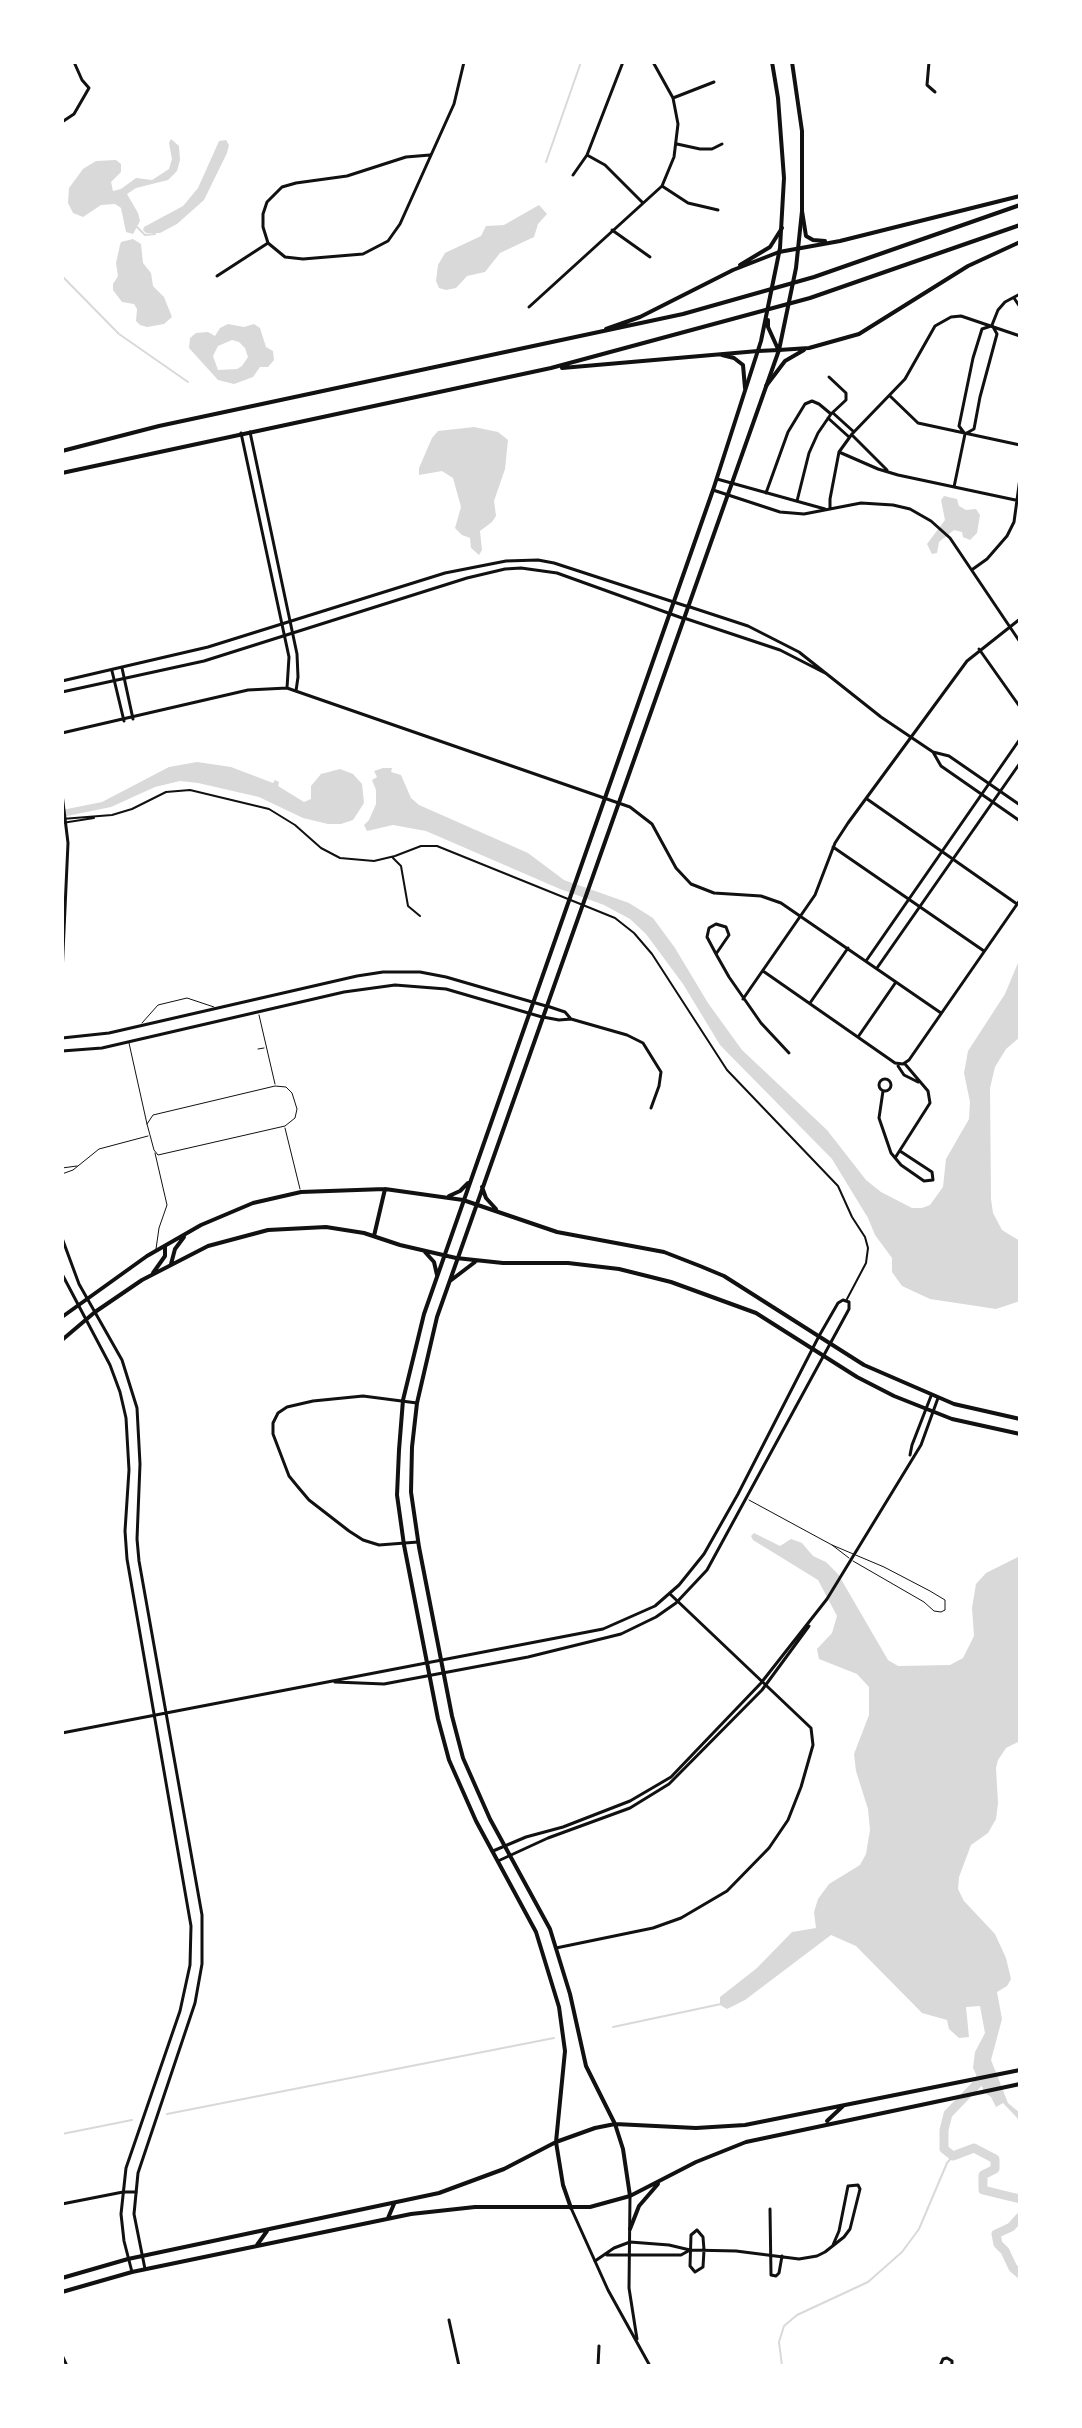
<!DOCTYPE html>
<style>
body{margin:0}
#map{position:relative;width:1082px;height:2428px;overflow:hidden;background:#fff;font-family:Bitter,serif}
canvas{display:block}
.frame{position:absolute;inset:0;border:64px solid #fff;pointer-events:none}
</style>
<div id="map">
<canvas width="1082" height="2428"></canvas>
<div class="frame"></div>
</div>
<script>
const ctx = document.querySelector('canvas').getContext('2d');
ctx.lineJoin = 'round';
function fillPath(path, color) {
  ctx.fillStyle = color;
  ctx.fill(path, 'evenodd');
}
function poly(rows) {
  const path = new Path2D();
  for (const r of rows) {
    if (r.length === 3) {
      path.moveTo(r[0] + r[2], r[1]);
      path.arc(r[0], r[1], r[2], 0, 2 * Math.PI);
      continue;
    }
    path.moveTo(r[0], r[1]);
    for (let i = 2; i < r.length; i += 2) path.lineTo(r[i], r[i + 1]);
  }
  return path;
}
function stroke(path, color, width, dash) {
  ctx.strokeStyle = color;
  ctx.lineWidth = width;
  ctx.lineCap = dash ? 'butt' : 'round';
  ctx.setLineDash(dash || []);
  ctx.stroke(path);
}
const water = poly([
 [171,139,179,146,180,160,177,171,168,180,136,188,127,194,138,213,140,221,133,234,126,232,121,208,115,204,101,205,83,217,73,213,68,203,69,188,83,169,96,161,116,160,121,164,121,172,111,182,113,191,121,189,136,178,152,180,169,169,172,159,169,143],
 [226,140,229,145,227,153,204,200,177,224,160,233,146,233,143,230,144,227,183,206,198,188,219,141],
 [539,205,547,214,538,224,534,237,500,253,485,272,467,276,456,288,446,290,439,288,436,281,438,265,445,253,481,236,486,226,504,225],
 [133,239,141,244,143,263,151,273,153,286,164,297,172,317,164,324,147,327,140,325,136,321,137,309,134,304,122,302,113,290,113,284,118,276,116,263,120,245,121,242],
 [228,324,244,327,254,324,260,328,266,347,273,351,274,360,268,367,260,367,253,377,234,384,218,380,189,348,190,338,196,333,208,332,215,336,220,328],
 [232,340,239,342,245,348,248,357,242,366,237,369,218,370,213,356,218,346],
 [474,427,498,432,508,440,505,469,494,501,496,516,492,522,480,531,482,550,479,555,471,548,470,538,462,535,455,528,461,507,453,478,442,471,419,475,419,468,432,438,438,431],
 [944,496,957,499,959,506,966,510,976,509,980,515,977,533,970,540,963,537,962,532,954,530,939,542,937,553,932,554,927,544,945,520,941,500],
 [197,762,231,767,273,783,275,780,279,782,278,786,304,802,311,799,311,786,321,774,340,769,353,774,362,784,364,803,353,820,341,824,328,824,303,818,259,797,198,783,180,781,155,787,111,807,62,817,62,810,102,802,169,767],
 [383,768,392,768,391,772,401,775,411,798,419,805,528,853,564,880,629,903,653,918,675,948,708,1003,742,1050,827,1130,866,1180,881,1192,912,1208,922,1208,930,1205,943,1187,946,1159,969,1119,970,1102,964,1073,968,1051,1005,994,1020,958,1020,1037,1006,1049,995,1067,990,1088,991,1199,993,1213,1002,1230,1020,1241,1020,1301,996,1309,930,1299,902,1286,892,1272,892,1258,875,1235,868,1218,832,1159,720,1045,683,984,646,934,630,919,604,905,560,889,426,831,393,825,367,831,364,825,369,820,376,804,376,790,372,780,377,777,374,771],
 [754,1533,780,1546,791,1539,802,1543,813,1556,826,1562,838,1574,888,1660,898,1666,950,1665,963,1658,974,1636,972,1608,976,1584,986,1573,1020,1556,1020,1741,1006,1748,998,1760,996,1768,998,1803,996,1819,988,1833,971,1845,959,1877,958,1889,964,1901,995,1934,1006,1958,1011,1979,1007,1986,997,1992,1002,2019,991,2060,1008,2103,1020,2113,1020,2121,1003,2103,996,2107,991,2097,985,2093,973,2068,975,2052,985,2033,980,2006,966,2007,969,2037,959,2038,949,2029,947,2020,922,2013,856,1946,831,1935,745,2000,727,2009,720,2005,720,1997,757,1968,792,1932,816,1928,814,1912,818,1899,829,1884,860,1865,866,1854,870,1830,868,1809,856,1771,854,1754,869,1715,869,1687,857,1674,819,1659,817,1649,832,1633,837,1616,818,1580,753,1540,751,1536]
]);
const stream = poly([
 [546,162,581,62],
 [137,227,145,235,155,234],
 [62,276,119,334,188,382],
 [613,2027,721,2004],
 [167,2114,554,2038],
 [62,2134,132,2120],
 [782,2366,779,2342,784,2326,797,2315,868,2282,902,2252,919,2229,947,2163,953,2156]
]);
const river = poly([
 [982,2072,979,2082,948,2114,944,2130,944,2149,953,2156,974,2148,995,2159,995,2169,983,2175,983,2190,1020,2199],
 [1020,2217,1011,2227,996,2234,998,2244,1005,2251,1013,2268,1020,2274]
]);
const service = poly([
 [259,1015,275,1084],
 [142,1023,158,1005,187,998,214,1007],
 [129,1043,147,1124,154,1150,158,1155,285,1126,295,1118,297,1109,292,1093,286,1087,275,1086,153,1115,147,1124],
 [258,1049,264,1048],
 [285,1128,300,1189],
 [155,1153,167,1205,159,1228,156,1249],
 [62,1168,77,1166],
 [62,1174,73,1170,99,1149,148,1136],
 [749,1500,832,1545,884,1567,930,1591,945,1600,945,1610,941,1612,934,1611,924,1602,853,1561],
 [832,1545,849,1558]
]);
const pedestrian = poly([
 [62,819,112,815,132,809,166,792,190,790,269,809,295,825,321,848,340,858,374,861,395,856,421,846,437,846,615,918,634,933,652,954,727,1070,838,1186,852,1217,865,1237,868,1248,866,1263,847,1299],
 [62,823,94,818],
 [393,858,401,866,408,906,420,916]
]);
const minor = poly([
 [929,62,927,85,935,92],
 [673,98,714,82],
 [62,122,74,114,89,88,82,80,74,62],
 [677,144,700,149,712,149,722,144],
 [430,155,406,157,347,176,296,183,282,187,267,202,263,214,263,227,268,243,285,257,303,259,363,254,388,241,400,224,454,104,464,62],
 [587,155,605,165,643,203],
 [573,175,587,155,623,62],
 [662,186,688,203,718,210],
 [612,230,650,257],
 [217,276,268,243],
 [1014,298,1020,307],
 [529,307,662,186,674,157,678,124,673,98,653,62],
 [992,325,998,310,1005,302,1020,294],
 [890,396,918,423,1020,445],
 [833,413,854,432],
 [828,418,849,437],
 [250,432,297,654,298,677,296,691],
 [241,433,289,657,287,688],
 [965,434,959,426,973,358,982,329,991,326],
 [853,436,887,470],
 [839,452,878,469,898,475,1020,501],
 [717,479,825,509],
 [954,487,965,434,974,429,980,397,997,334,992,325],
 [713,490,780,512,804,514,861,503,893,505,910,509,931,521,950,538,1020,642],
 [766,493,788,432,805,404,812,401,819,404,831,414,846,400,846,393,829,377],
 [797,501,809,453,818,433,831,414],
 [830,508,830,499,839,452,852,434,905,379,935,326,951,317,961,316,1020,336],
 [973,569,987,559,1007,536,1014,522,1020,478],
 [687,606,748,626,799,652,881,717,933,752,949,756,1020,805],
 [684,618,780,650,825,673],
 [979,649,1020,707],
 [122,668,133,719],
 [112,671,124,721],
 [62,733,248,690,287,688,630,807,652,824,676,868,691,884,714,893,761,896,781,903,941,1013],
 [933,752,941,766,1020,821],
 [867,799,1017,904],
 [833,847,984,951],
 [716,954,729,935,726,927,716,924,709,928,707,937,716,954,729,977,761,1023,789,1053],
 [866,961,1020,739],
 [877,968,1020,763],
 [763,971,895,1063,903,1064,909,1060,1020,900],
 [743,999,815,895,835,843,848,823,967,661,1020,619],
 [810,1003,848,948],
 [547,1006,565,1012,571,1019],
 [543,1017,559,1020,571,1019,627,1035,643,1043,661,1072,659,1086,651,1108],
 [858,1037,896,982],
 [898,1066,904,1075,918,1082],
 [885,1085,6],
 [883,1091,879,1118,891,1153,901,1165,924,1181,933,1180,932,1172,900,1151],
 [895,1158,930,1103,928,1091,905,1064],
 [417,1403,363,1396,313,1401,287,1407,278,1413,273,1423,273,1434,289,1476,298,1487,309,1500,349,1531,363,1540,379,1545,418,1542],
 [556,1948,653,1928,681,1918,727,1891,769,1848,788,1820,801,1787,813,1745,811,1728,670,1594],
 [62,2204,123,2192,136,2192],
 [770,2209,771,2275,776,2276,779,2273,782,2256],
 [697,2230,703,2237,704,2250,703,2267,695,2272,690,2266,691,2235,697,2230],
 [607,2255,681,2255,690,2250],
 [595,2261,614,2248,630,2242,669,2245,690,2250,736,2251,799,2259,817,2256,825,2252,844,2237,850,2229,860,2189,858,2185,848,2186,839,2231,833,2245],
 [449,2320,459,2366],
 [62,2355,67,2366],
 [598,2366,599,2346],
 [860,2366,873,2366],
 [940,2366,943,2359,947,2358,952,2361,952,2366]
]);
const tertiary = poly([
 [62,681,208,647,445,573,506,561,538,560,554,563,686,606],
 [62,692,204,661,467,578,505,569,521,568,557,573,682,618],
 [62,794,68,843,62,974],
 [62,1038,109,1033,357,976,383,972,420,972,446,977,546,1006],
 [62,1051,102,1048,344,992,395,985,446,989,542,1017],
 [62,1238,79,1284,122,1360,137,1408,140,1464,137,1539,139,1561,202,1915,202,1964,195,2003,138,2173,134,2214,145,2269],
 [62,1274,110,1365,120,1392,126,1418,129,1470,125,1531,127,1559,191,1926,190,1965,180,2011,126,2168,121,2214,124,2241,132,2272],
 [910,1455,912,1445,931,1396],
 [62,1733,603,1629,655,1606,679,1585,704,1554,738,1494,819,1336,838,1303,843,1300,849,1302,849,1309,707,1570,676,1603,656,1617,621,1634,528,1657,384,1684,335,1682],
 [493,1851,526,1837,563,1827,630,1801,671,1777,761,1683,827,1599,921,1445,938,1398],
 [498,1861,548,1838,630,1808,669,1784,762,1690,809,1626],
 [630,2196,629,2288,637,2339],
 [571,2208,608,2290,650,2366]
]);
const secondary = poly([
 [768,320,768,327,778,349],
 [758,351,779,350],
 [482,1187,486,1198,496,1209],
 [449,1196,460,1191,468,1183],
 [374,1236,385,1189],
 [425,1252,434,1262,437,1275],
 [171,1264,175,1249,184,1237],
 [153,1273,165,1256,165,1247],
 [450,1281,475,1262],
 [62,1317,147,1256,201,1225,253,1203,301,1192,385,1189,463,1200,557,1232,664,1252,700,1266,724,1276,864,1365,954,1404,1020,1419],
 [62,1340,95,1312,142,1280,208,1246,268,1230,326,1227,364,1233,400,1245,456,1258,503,1263,568,1263,619,1269,671,1282,756,1313,857,1377,894,1396,952,1419,1020,1434],
 [827,2121,843,2106],
 [630,2196,623,2149,615,2124,586,2066,570,1994,550,1929,490,1819,463,1758,452,1716,419,1547,411,1492,412,1447,417,1403,437,1317,779,350,796,268,802,211,802,131,792,62],
 [571,2208,563,2185,556,2142,565,2051,559,2007,536,1932,476,1821,449,1760,438,1719,404,1545,397,1495,399,1450,403,1400,424,1314,713,490,761,341,780,248,784,178,778,98,772,62],
 [388,2218,394,2204],
 [630,2229,639,2206,658,2184],
 [257,2245,267,2231],
 [62,2278,128,2259,439,2193,504,2169,556,2142,595,2128,615,2124,696,2128,745,2125,1020,2070],
 [62,2292,132,2272,411,2214,475,2207,590,2207,630,2196,696,2162,746,2142,1020,2084]
]);
const primary = poly([
 [802,211,806,236,813,240,825,241],
 [740,265,770,247,782,228],
 [606,329,640,317,733,270,779,252,840,241,1020,196],
 [779,350,809,348,859,334,968,266,1020,242],
 [722,355,734,358,743,365,745,388],
 [562,368,758,351],
 [766,386,785,361,804,350],
 [62,451,159,426,683,314,814,277,1020,205],
 [62,473,551,368,810,298,1020,225]
]);
fillPath(water, '#d9d9d9');
stroke(stream, '#d9d9d9', 2);
stroke(river, '#d9d9d9', 9);
stroke(service, '#111', 1);
stroke(pedestrian, '#111', 2);
stroke(minor, '#111', 3);
stroke(tertiary, '#111', 3);
stroke(secondary, '#111', 4);
stroke(primary, '#111', 4);
</script>
